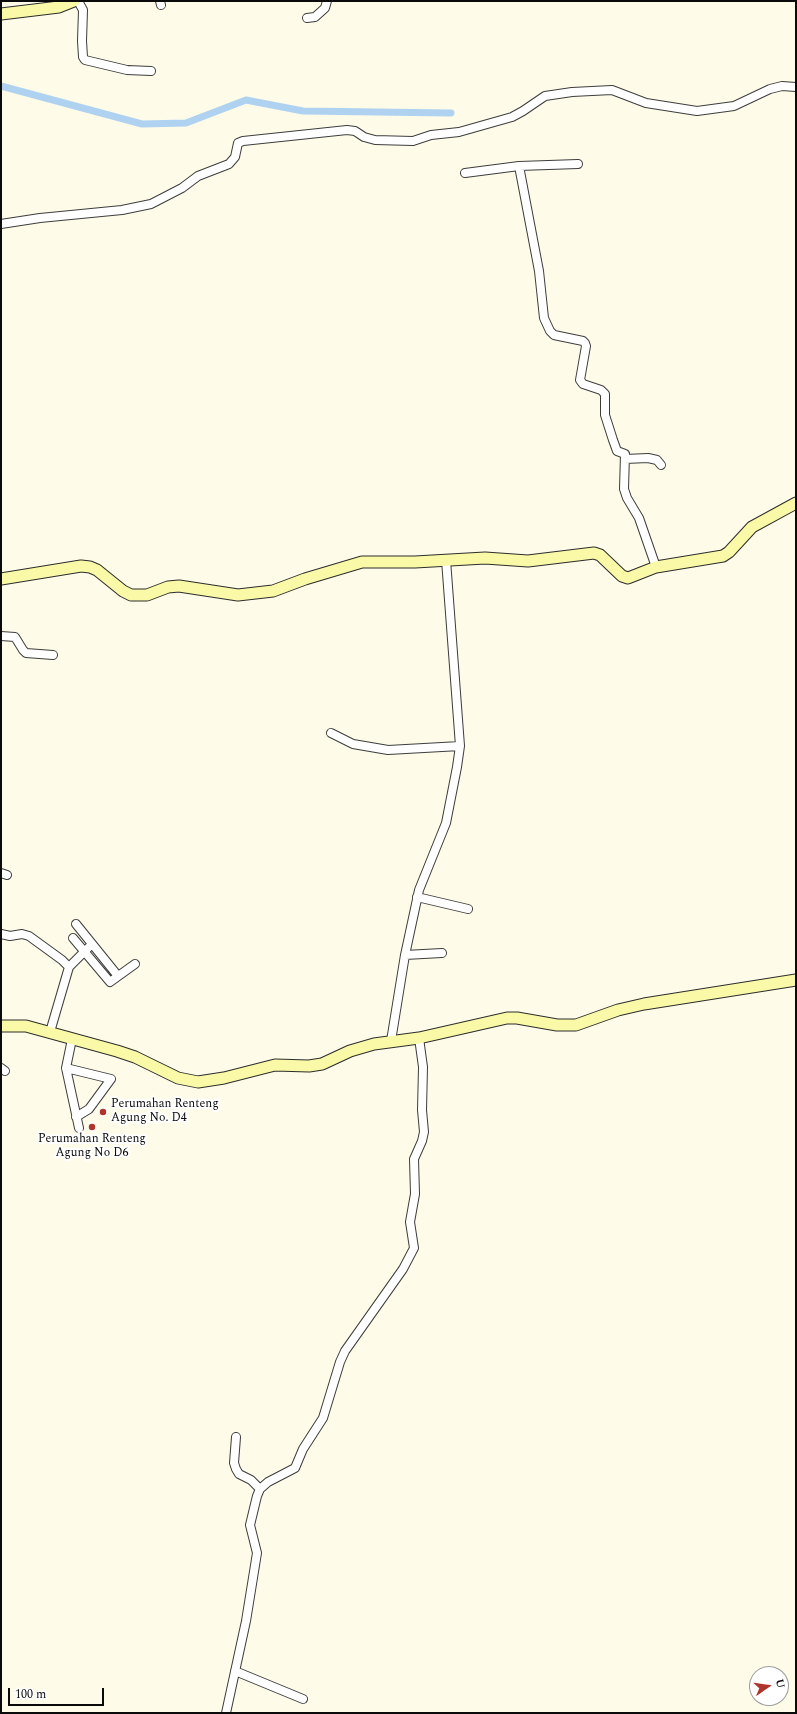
<!DOCTYPE html>
<style>
body{margin:0}
#map{position:relative;width:797px;height:1714px;overflow:hidden;background:#fefce8;font-family:Spectral,serif}
canvas{display:block}
.frame{position:absolute;inset:0;border:2px solid #0a0a0a;pointer-events:none}
.north{position:absolute;left:749px;top:1666px;width:40px;height:40px;box-sizing:border-box;background:#fff;border:1px solid #9d9d9d;border-radius:50%;rotate:77deg;font-size:11px;font-weight:700;line-height:16px;text-align:center;color:#0a0a0a}
.north::after{content:'';display:block;margin:auto;width:14px;height:18px;background:#af342c;clip-path:polygon(50% 0,100% 100%,50% 72%,0 100%)}
.scale{position:absolute;left:8px;top:1688px;width:96px;height:18px;box-sizing:border-box;border:2px solid #0a0a0a;border-top:0;padding-left:5px;font-size:12px;line-height:14px;white-space:nowrap;color:#0a0a0a;-webkit-text-stroke:3px #fff;paint-order:stroke}
</style>
<div id="map">
<canvas width="797" height="1714"></canvas>
<div class="frame"></div>
<div class="north">U</div>
<div class="scale">100 m</div>
</div>
<script>
const ctx = document.querySelector('canvas').getContext('2d');
ctx.lineJoin = 'round';
function poly(rows) {
  const path = new Path2D();
  for (const r of rows) {
    path.moveTo(r[0], r[1]);
    for (let i = 2; i < r.length; i += 2) path.lineTo(r[i], r[i + 1]);
  }
  return path;
}
function stroke(path, color, width, dash) {
  ctx.strokeStyle = color;
  ctx.lineWidth = width;
  ctx.lineCap = dash ? 'butt' : 'round';
  ctx.setLineDash(dash || []);
  ctx.stroke(path);
}
function write(font, color, halo, rows, align = 'center') {
  ctx.font = font + ' Spectral,serif';
  ctx.lineWidth = 4;
  ctx.setLineDash([]);
  ctx.textBaseline = 'middle';
  ctx.strokeStyle = halo;
  ctx.fillStyle = color;
  for (const [text, x, y, turn = 0] of rows) {
    ctx.save();
    ctx.translate(x, y);
    ctx.rotate((+turn || 0) * Math.PI / 180);
    ctx.textAlign = isNaN(turn) ? turn : align;
    if (halo) ctx.strokeText(text, 0, 0);
    ctx.fillText(text, 0, 0);
    ctx.restore();
  }
}
const canal = poly([
 [1,86,142,124,186,123,246,100,303,111,451,113]
]);
const street = poly([
 [78,1,83,10,82,41,83,57,85,60,127,70,151,71],
 [160,1,161,5],
 [307,18,315,17,325,8,327,1],
 [578,164,519,166,539,271,544,318,550,331,554,335,583,341,585,343,586,346,580,380,583,384,601,390,605,394,605,415,613,440,617,451,625,454,624,489,627,498,639,518,656,567],
 [465,173,519,166],
 [1,224,40,218,122,210,151,204,182,188,198,176,229,164,235,157,238,143,243,141,347,130,355,131,364,137,375,140,413,141,431,135,459,132,512,117,523,111,545,96,572,92,612,90,646,103,697,111,734,106,770,89,782,86,796,87],
 [625,459,648,458,657,460,661,465],
 [1,636,15,637,23,650,26,653,53,655],
 [331,733,353,744,388,750,460,746],
 [1,873,7,875],
 [417,897,468,909],
 [76,924,118,976],
 [1,934,10,936,22,934,29,936,62,960,69,967,50,1032],
 [73,938,110,982,135,964],
 [405,955,442,953],
 [69,967,88,948],
 [72,1039,66,1068,79,1128],
 [391,1041,405,955,419,890,446,823,457,767,460,746,446,560],
 [1,1068,5,1071],
 [66,1068,111,1079,89,1109,76,1117],
 [236,1437,234,1463,236,1469,239,1474,251,1480,260,1489],
 [235,1671,303,1699],
 [226,1713,246,1621,257,1553,250,1525,257,1496,260,1489,268,1482,295,1468,303,1449,323,1418,340,1362,345,1351,403,1269,414,1248,410,1222,415,1194,414,1159,422,1141,424,1132,422,1110,423,1067,419,1038]
]);
const secondary = poly([
 [1,14,59,7,74,1],
 [1,579,81,566,90,567,97,570,123,591,131,595,147,595,168,587,179,586,238,595,273,591,305,579,362,562,415,562,485,558,528,561,594,553,600,555,622,576,628,578,656,567,723,556,729,552,752,527,796,503],
 [1,1026,26,1026,117,1051,135,1057,178,1078,198,1082,224,1078,275,1065,309,1066,322,1064,350,1051,374,1044,419,1038,507,1018,517,1018,557,1025,576,1025,618,1010,644,1004,796,980]
]);
const markers = [
 [103,1112,4,"#af342c"],
 [92,1127,4,"#af342c"]
];
const poiNames = [
 ["Perumahan Renteng",111,1105],
 ["Agung No. D4",111,1119],
 ["Perumahan Renteng",92,1140,"center"],
 ["Agung No D6",92,1154,"center"]
];
stroke(canal, '#b0d2f1', 7);
stroke(street, '#3d3d3d', 10);
stroke(secondary, '#2c2c2c', 13);
stroke(street, '#fff', 8);
stroke(secondary, '#faf9a7', 11);
for (const [x, y, r, color] of markers) {
  const dot = new Path2D();
  dot.arc(x, y, r, 0, 2 * Math.PI);
  ctx.fillStyle = color;
  ctx.fill(dot);
  stroke(dot, '#fff', 1.5);
}
write('12px', '#0a0a0a', '#fff', poiNames, 'left');
</script>
